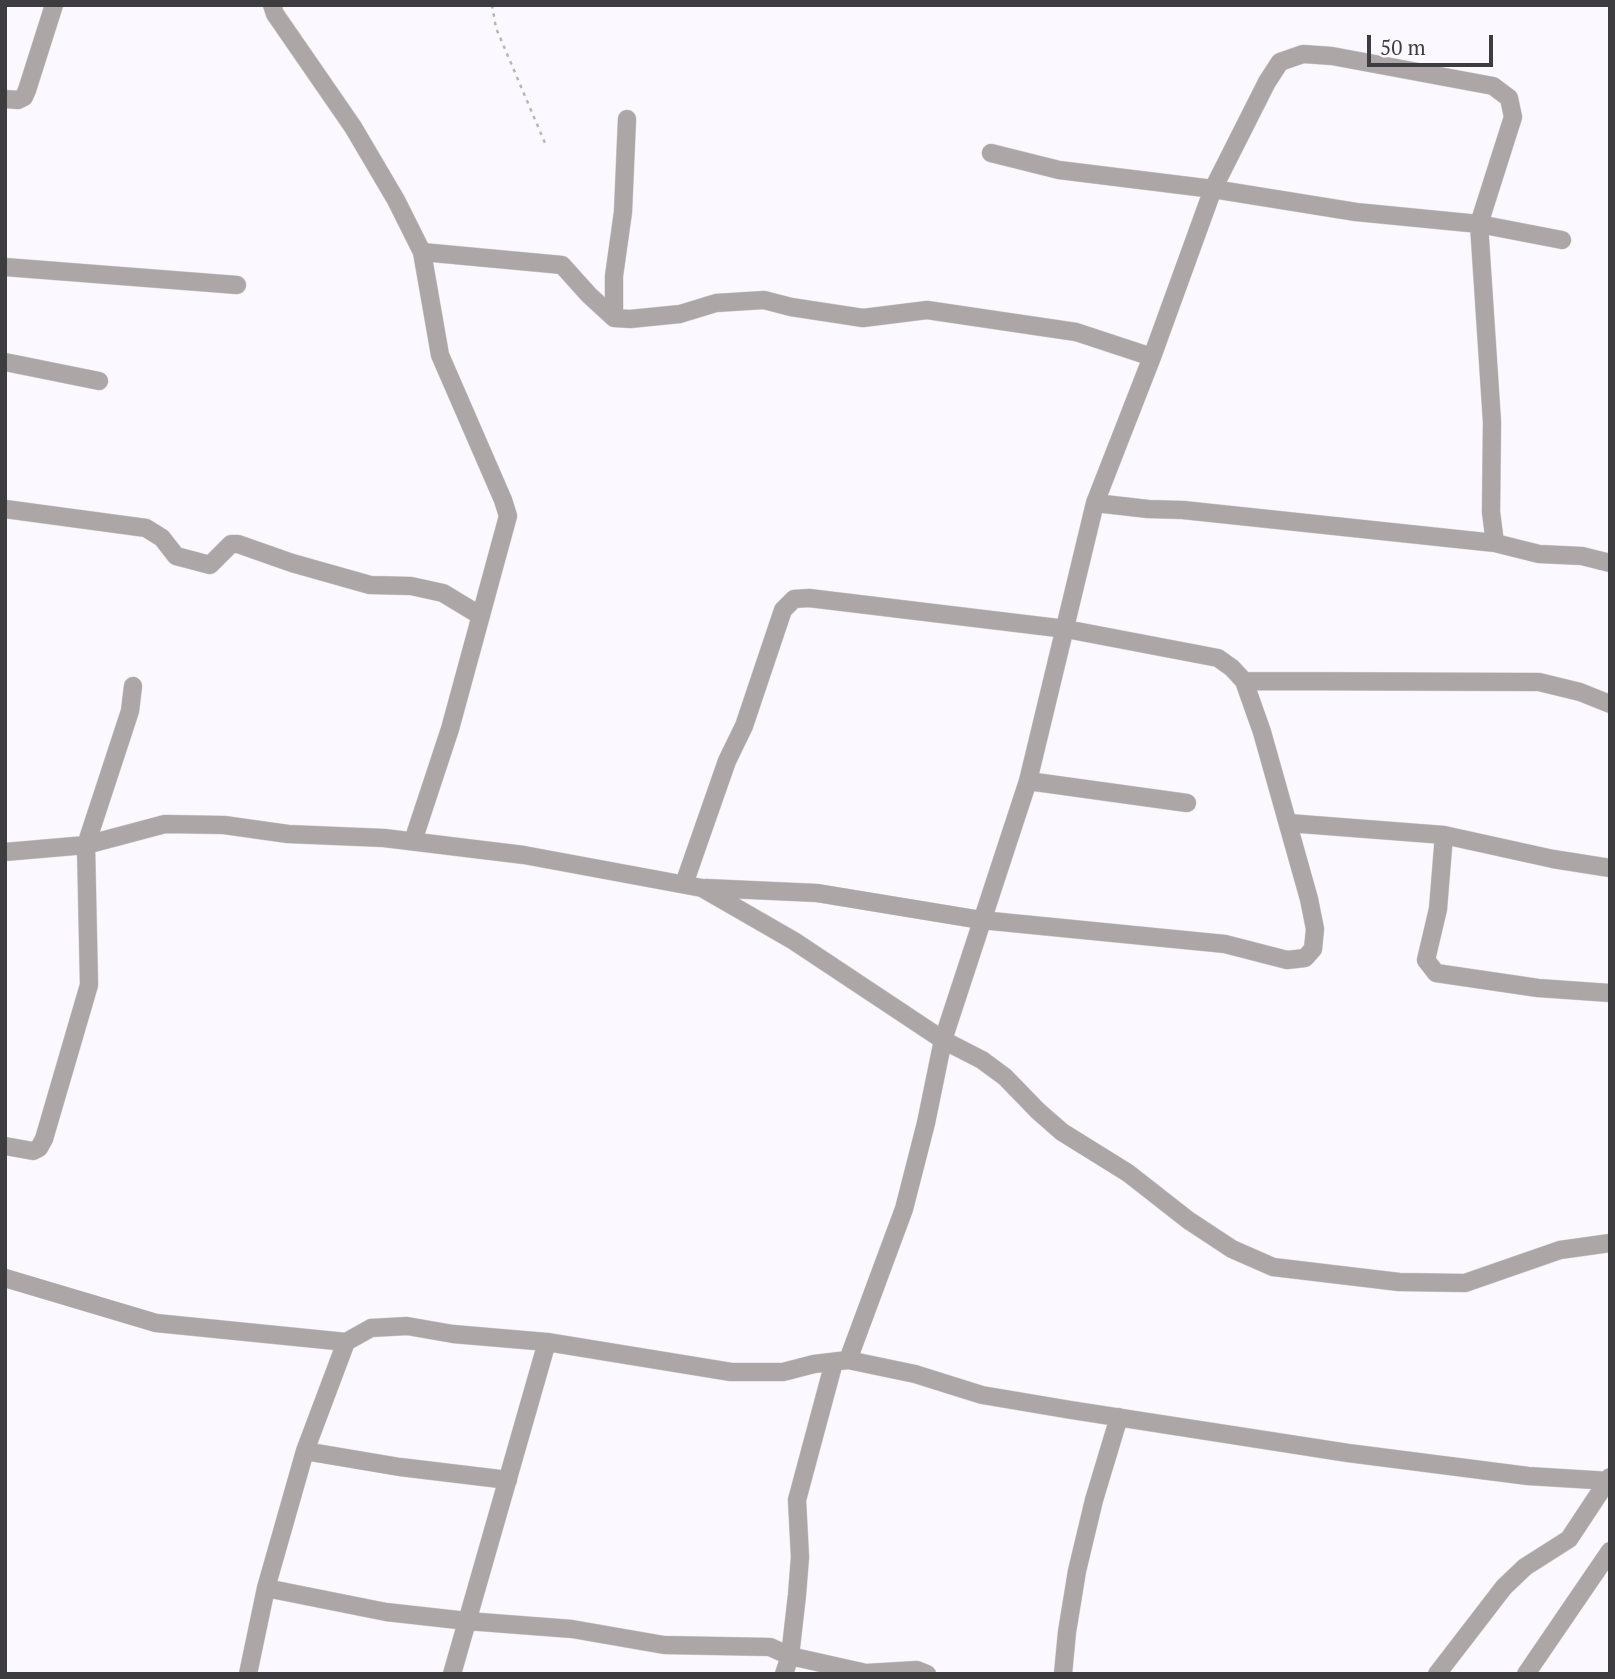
<!DOCTYPE html>
<style>
body{margin:0}
#map{position:relative;width:1615px;height:1679px;overflow:hidden;background:#fbf9ff;font-family:"PT Serif",serif}
canvas{display:block}
.frame{position:absolute;inset:0;border:7px solid #3d3c3f;pointer-events:none}
.scale{position:absolute;left:1367px;top:35px;width:126px;height:32px;box-sizing:border-box;border:4px solid #3d3c3f;border-top:0;padding-left:9px;font-size:21px;line-height:24px;white-space:nowrap;color:#3d3c3f;-webkit-text-stroke:5px #fbf9ff;paint-order:stroke}
</style>
<div id="map">
<canvas width="1615" height="1679"></canvas>
<div class="frame"></div>
<div class="scale">50 m</div>
</div>
<script>
const ctx = document.querySelector('canvas').getContext('2d');
ctx.lineJoin = 'round';
function poly(rows) {
  const path = new Path2D();
  for (const r of rows) {
    path.moveTo(r[0], r[1]);
    for (let i = 2; i < r.length; i += 2) path.lineTo(r[i], r[i + 1]);
  }
  return path;
}
function stroke(path, color, width, dash) {
  ctx.strokeStyle = color;
  ctx.lineWidth = width;
  ctx.lineCap = dash ? 'butt' : 'round';
  ctx.setLineDash(dash || []);
  ctx.stroke(path);
}
const path = poly([
 [492,5,496,28,545,143]
]);
const minor = poly([
 [272,5,275,14,353,127,396,200,422,252,440,355,503,500,508,516,450,729,413,841],
 [5,99,18,100,24,97,27,90,54,5],
 [991,153,1059,170,1213,189,1356,212,1479,224,1562,240],
 [422,252,562,265,589,295,614,318,630,319,680,314,716,303,764,300,791,307,863,318,927,310,1076,332,1152,357],
 [5,267,237,285],
 [614,318,614,276,623,212,627,119],
 [5,362,99,381],
 [1095,503,1148,509,1183,510,1495,543,1539,554,1582,556,1610,563],
 [5,509,146,528,162,538,176,556,210,565,231,544,238,544,292,563,370,585,411,586,443,593,481,616],
 [1244,681,1539,682,1580,692,1610,704],
 [1028,781,1187,803],
 [1288,823,1444,835,1553,859,1610,868],
 [1444,835,1438,909,1426,960,1436,973,1538,988,1610,993],
 [5,852,86,845,165,824,224,825,288,834,384,838,524,855,702,888,794,941,943,1040,982,1060,1005,1077,1038,1111,1062,1132,1128,1173,1188,1220,1232,1249,1273,1267,1399,1282,1465,1283,1560,1250,1610,1243],
 [684,884,727,761,744,726,783,610,794,599,809,598,1066,629,1218,658,1232,668,1244,681,1262,732,1309,899,1315,929,1313,949,1305,958,1287,960,1225,944,981,920,817,893,706,888],
 [5,1146,33,1151,39,1148,44,1139,89,985,86,845,130,711,133,686],
 [5,1278,156,1323,346,1342,371,1328,407,1326,453,1334,547,1342,731,1372,783,1372,814,1364,848,1360,915,1374,982,1395,1071,1410,1348,1453,1528,1476,1610,1481],
 [848,1360,904,1209,926,1123,943,1040,1028,781,1095,503,1152,357,1213,189,1267,82,1280,62,1303,54,1332,56,1493,86,1509,98,1513,117,1479,224,1492,422,1491,512,1495,543],
 [305,1451,400,1467,508,1480],
 [266,1588,386,1612,467,1621,572,1629,664,1645,770,1647,790,1656,866,1673,917,1670,927,1674],
 [248,1674,266,1588,305,1451,346,1342],
 [452,1674,547,1342],
 [784,1674,790,1656,797,1595,800,1557,797,1500,834,1362],
 [1063,1674,1067,1632,1077,1571,1094,1500,1119,1417],
 [1437,1674,1504,1587,1525,1567,1569,1539,1610,1477],
 [1526,1674,1610,1551]
]);
stroke(minor, '#d5d3d9', 19);
stroke(path, '#b7b6bb', 2.5, [3.5, 5]);
stroke(minor, '#aca7a6', 18);
</script>
